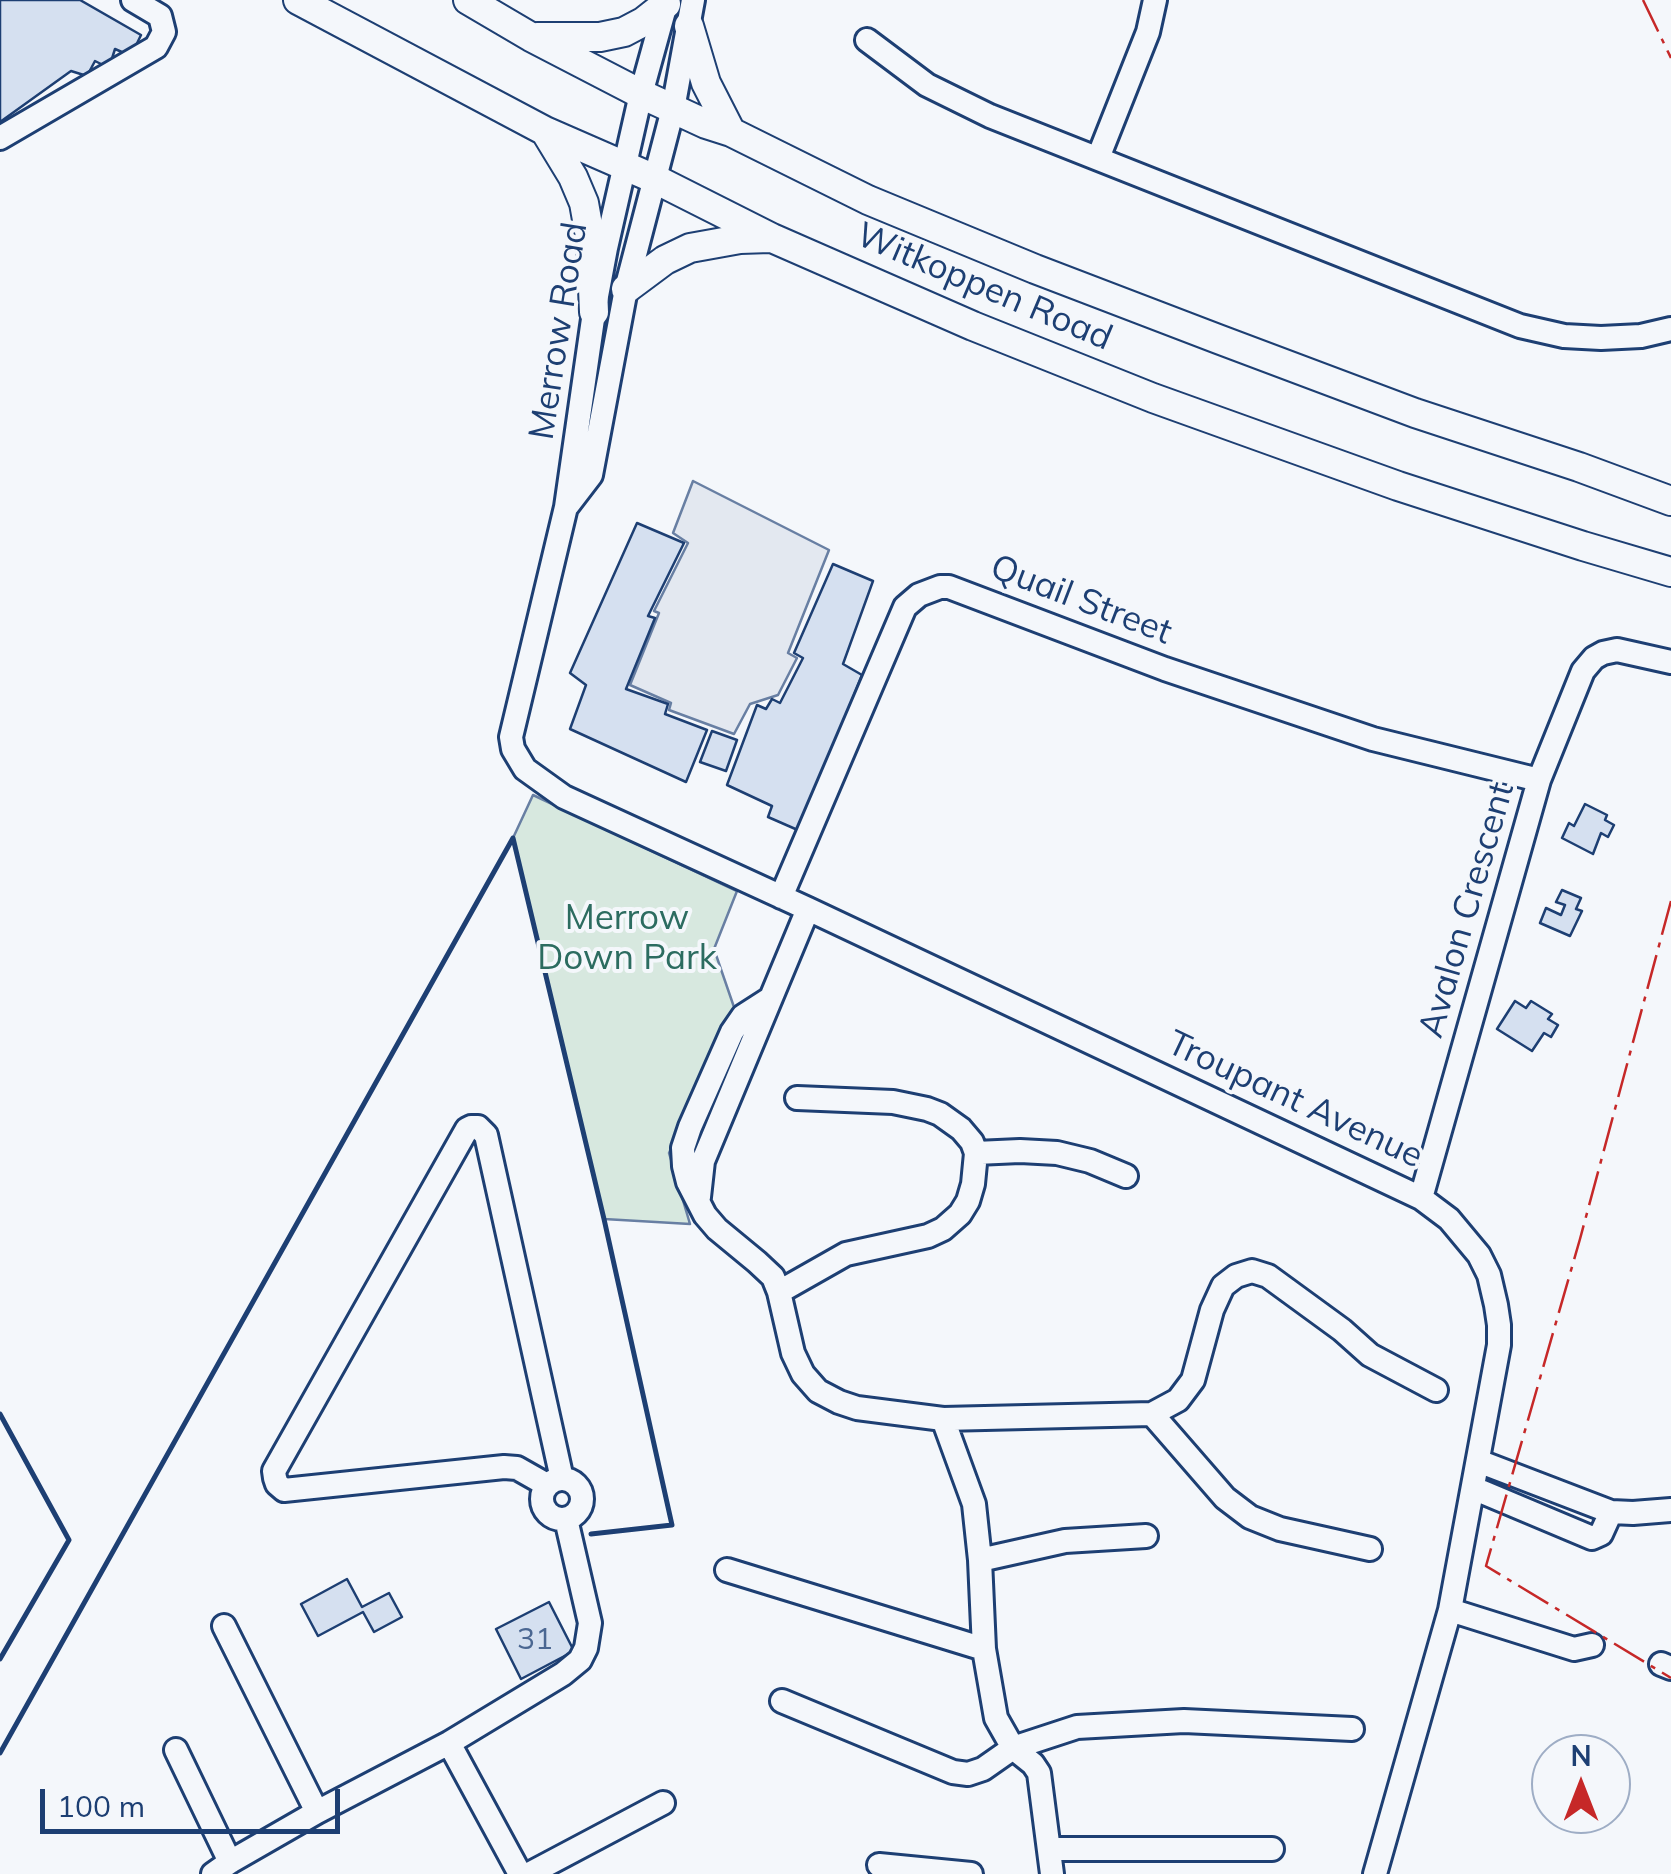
<!DOCTYPE html>
<style>
body{margin:0}
#map{position:relative;width:1671px;height:1874px;overflow:hidden;background:#f4f7fb;font-family:Mulish,sans-serif}
canvas{display:block}
.north{position:absolute;left:1531px;top:1734px;width:100px;height:100px;box-sizing:border-box;background:#f4f7fb;border:2px solid #9eadc5;border-radius:50%;rotate:0deg;font-size:28px;font-weight:700;line-height:40px;text-align:center;color:#1d3f73}
.north::after{content:'';display:block;margin:auto;width:35px;height:45px;background:#c62828;clip-path:polygon(50% 0,100% 100%,50% 72%,0 100%)}
.scale{position:absolute;left:40px;top:1789px;width:300px;height:45px;box-sizing:border-box;border:5px solid #1d3f73;border-top:0;padding-left:12px;font-size:30px;line-height:35px;white-space:nowrap;color:#1d3f73;-webkit-text-stroke:8px #f4f7fb;paint-order:stroke}
</style>
<div id="map">
<canvas width="1671" height="1874"></canvas>
<div class="north">N</div>
<div class="scale">100 m</div>
</div>
<script>
const ctx = document.querySelector('canvas').getContext('2d');
ctx.lineJoin = 'round';
function fillPath(path, color) {
  ctx.fillStyle = color;
  ctx.fill(path, 'evenodd');
}
function poly(rows) {
  const path = new Path2D();
  for (const r of rows) {
    if (r.length === 3) {
      path.moveTo(r[0] + r[2], r[1]);
      path.arc(r[0], r[1], r[2], 0, 2 * Math.PI);
      continue;
    }
    path.moveTo(r[0], r[1]);
    for (let i = 2; i < r.length; i += 2) path.lineTo(r[i], r[i + 1]);
  }
  return path;
}
function stroke(path, color, width, dash) {
  ctx.strokeStyle = color;
  ctx.lineWidth = width;
  ctx.lineCap = dash ? 'butt' : 'round';
  ctx.setLineDash(dash || []);
  ctx.stroke(path);
}
function write(font, color, halo, rows, align = 'center') {
  ctx.font = font + ' Mulish,sans-serif';
  ctx.lineWidth = 8;
  ctx.setLineDash([]);
  ctx.textBaseline = 'middle';
  ctx.strokeStyle = halo;
  ctx.fillStyle = color;
  for (const [text, x, y, turn = 0] of rows) {
    ctx.save();
    ctx.translate(x, y);
    ctx.rotate((+turn || 0) * Math.PI / 180);
    ctx.textAlign = isNaN(turn) ? turn : align;
    if (halo) ctx.strokeText(text, 0, 0);
    ctx.fillText(text, 0, 0);
    ctx.restore();
  }
}
const green = poly([
 [533,795,737,891,714,949,735,1010,669,1153,690,1224,604,1219,513,838,533,795]
]);
const parking = poly([
 [693,481,829,550,788,653,797,658,778,695,750,704,734,734,669,710,671,703,630,685,659,613,654,611,688,543,673,533,693,481]
]);
const building = poly([
 [0,0,80,0,141,35,131,56,115,49,109,68,95,61,87,76,71,71,0,122,0,0],
 [637,523,684,543,648,616,655,618,626,689,668,704,665,714,707,730,686,782,570,729,586,685,570,673,637,523],
 [833,564,873,581,843,664,862,675,800,831,768,817,772,806,727,785,757,705,766,709,772,699,780,703,803,658,794,653,833,564],
 [712,731,737,740,726,771,700,762,712,731],
 [1585,804,1607,815,1605,820,1614,825,1608,837,1601,833,1593,854,1562,838,1569,823,1574,826,1585,804],
 [1562,890,1581,898,1576,909,1582,911,1570,936,1540,923,1546,908,1561,915,1565,905,1556,902,1562,890],
 [1515,1001,1526,1008,1531,1001,1552,1014,1548,1019,1558,1025,1551,1037,1544,1033,1532,1051,1497,1029,1515,1001],
 [347,1579,362,1607,389,1593,402,1617,374,1632,363,1612,318,1636,301,1604,347,1579],
 [549,1602,574,1651,521,1679,496,1629,549,1602]
]);
const minor = poly([
 [667,0,641,94,606,248,594,312,566,507,511,737,513,749,525,769,564,797,808,909,1421,1198,1449,1219,1479,1255,1489,1275,1496,1305,1499,1325,1499,1345,1450,1610,1375,1874],
 [867,40,927,85,990,116,1520,326,1564,336,1601,338,1641,336,1671,329],
 [0,138,156,47,164,32,160,16,133,0],
 [1098,158,1148,32,1155,0],
 [568,505,591,475,626,289,673,109,693,0],
 [781,897,905,607,919,595,940,587,949,587,1165,669,1373,739,1539,780],
 [771,998,743,1016,732,1032,690,1127,683,1148,684,1166,688,1182,705,1215,717,1229,757,1262,773,1277,779,1292,793,1353,803,1374,818,1391,839,1402,857,1408,943,1419,1152,1414,1178,1400,1193,1380,1212,1310,1223,1286,1236,1276,1252,1271,1268,1276,1342,1330,1370,1355,1436,1390],
 [976,1153,1020,1151,1057,1153,1090,1161,1126,1176],
 [699,1197,703,1161,808,909],
 [1421,1198,1539,780,1583,671,1594,658,1603,653,1617,650,1671,662],
 [779,1292,846,1254,928,1236,943,1229,960,1214,968,1201,973,1184,976,1153,972,1142,961,1129,940,1114,927,1109,893,1102,797,1098],
 [1152,1414,1225,1498,1250,1517,1280,1529,1370,1549],
 [943,1419,974,1504,980,1560,984,1649,996,1718,1013,1748,1033,1764,1039,1773,1052,1874],
 [1478,1461,1611,1512,1633,1513,1671,1510],
 [562,1499,20],
 [547,1485,517,1468,504,1467,284,1490,277,1484,275,1478,274,1471,467,1129,471,1127,478,1127,486,1135,562,1479],
 [1473,1488,1592,1538,1601,1534,1611,1512],
 [980,1560,1065,1541,1146,1536],
 [727,1570,984,1649],
 [1450,1610,1574,1649,1592,1645],
 [224,1626,317,1812],
 [1661,1664,1671,1668],
 [782,1701,953,1772,968,1774,983,1769,1013,1748,1077,1727,1184,1721,1352,1729],
 [449,1743,520,1874],
 [176,1750,230,1862],
 [1049,1849,1272,1849],
 [879,1865,971,1874],
 [213,1874,230,1862,317,1812,449,1743,563,1674,580,1660,586,1648,590,1623,566,1519],
 [529,1874,663,1803]
]);
const major = poly([
 [298,0,545,131,655,179,772,238,973,326,1153,398,1398,486,1583,546,1671,572],
 [468,0,531,37,641,94,706,124,731,132,868,200,1035,269,1218,339,1415,413,1579,467,1671,501],
 [689,26,706,83,731,132],
 [537,37,600,37,624,32,643,22,666,4],
 [545,131,573,177,584,203,591,242,594,312],
 [626,289,665,260,690,248,740,239,770,238]
]);
const wall = poly([
 [0,1414,69,1540,0,1659],
 [0,1753,513,838,604,1219,672,1525,591,1534]
]);
const power = poly([
 [1643,0,1671,58],
 [1671,901,1580,1239,1486,1566,1671,1678]
]);
const numberNames = [
 ["31",535,1640]
];
const streetNames = [
 ["Witkoppen Road",984,287,23],
 ["Merrow Road",559,331,-81],
 ["Quail Street",1081,600,21],
 ["Avalon Crescent",1467,910,-74],
 ["Troupant Avenue",1295,1100,25]
];
const parkNames = [
 ["Merrow",627,918],
 ["Down Park",627,958]
];
fillPath(green, '#d7e8df');
stroke(green, '#687fa3', 2.5);
fillPath(parking, '#e3e8f0');
stroke(parking, '#687fa3', 2.5);
fillPath(building, '#d5e0f0');
stroke(building, '#1d3f73', 2.5);
stroke(minor, '#1d3f73', 28);
stroke(major, '#1d3f73', 32);
stroke(minor, '#f4f7fb', 22);
stroke(major, '#f4f7fb', 28);
stroke(wall, '#1d3f73', 5);
stroke(power, '#c62828', 2.5, [35, 8, 5, 8]);
write('30px', '#4b6792', null, numberNames);
write('35px', '#1d3f73', '#f4f7fb', streetNames);
write('35px', '#2c6c60', '#f4f7fb', parkNames);
</script>
